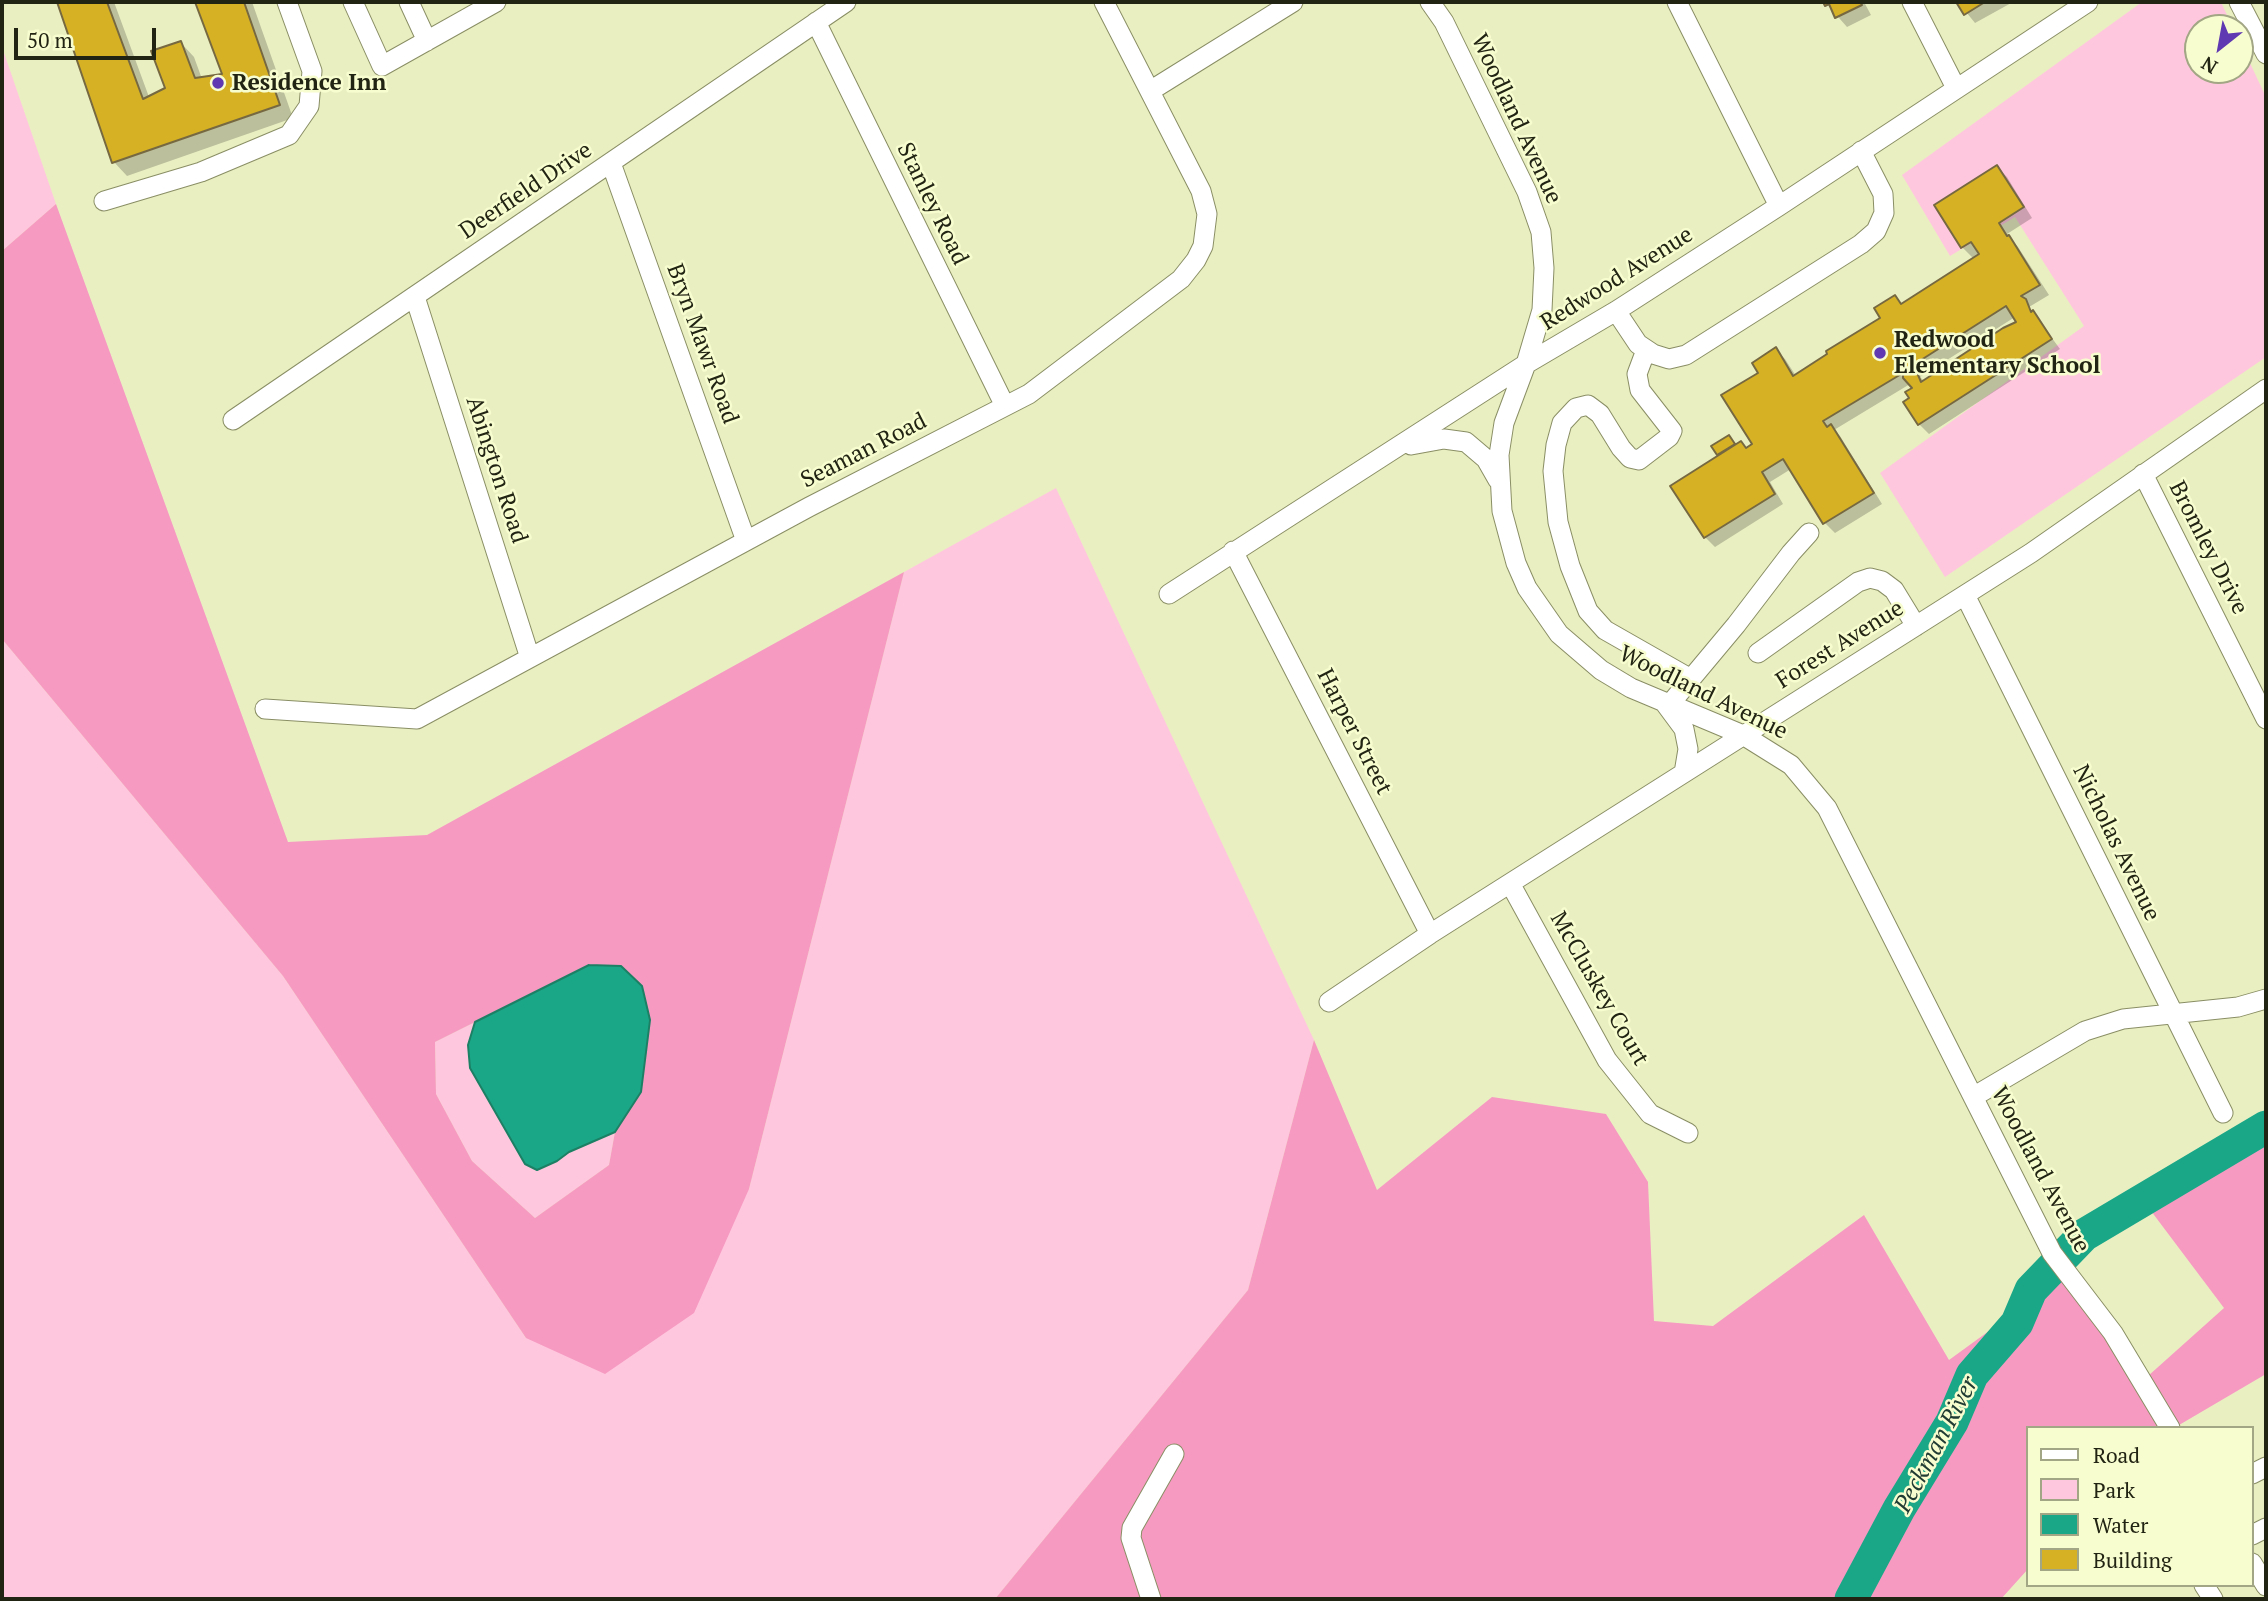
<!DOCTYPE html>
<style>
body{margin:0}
#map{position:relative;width:2268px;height:1601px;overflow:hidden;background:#eaefc2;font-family:"PT Serif",serif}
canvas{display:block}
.frame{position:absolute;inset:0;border:4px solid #222413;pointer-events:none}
.legend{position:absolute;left:2026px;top:1426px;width:228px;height:161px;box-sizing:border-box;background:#f8fdcf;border:2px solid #a2a684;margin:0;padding:9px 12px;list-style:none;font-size:21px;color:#222413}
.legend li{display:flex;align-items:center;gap:14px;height:35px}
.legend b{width:35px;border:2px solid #a2a684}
.north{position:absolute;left:2184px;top:14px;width:70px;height:70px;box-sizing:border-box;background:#f8fdcf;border:2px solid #a2a684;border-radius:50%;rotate:211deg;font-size:19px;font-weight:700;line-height:28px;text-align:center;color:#222413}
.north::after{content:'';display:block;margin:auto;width:24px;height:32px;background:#5f39b1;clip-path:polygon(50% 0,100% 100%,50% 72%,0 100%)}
.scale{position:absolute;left:14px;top:28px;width:142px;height:32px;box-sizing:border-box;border:4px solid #222413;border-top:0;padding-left:9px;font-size:21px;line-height:24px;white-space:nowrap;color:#222413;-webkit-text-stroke:5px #f8fdcf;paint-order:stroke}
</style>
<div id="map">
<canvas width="2268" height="1601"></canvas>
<div class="frame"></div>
<ul class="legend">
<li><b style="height:9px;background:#fff"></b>Road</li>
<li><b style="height:19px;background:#ffc7dd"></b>Park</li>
<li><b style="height:19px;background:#1aa788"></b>Water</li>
<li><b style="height:19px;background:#d6b123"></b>Building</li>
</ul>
<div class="north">N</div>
<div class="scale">50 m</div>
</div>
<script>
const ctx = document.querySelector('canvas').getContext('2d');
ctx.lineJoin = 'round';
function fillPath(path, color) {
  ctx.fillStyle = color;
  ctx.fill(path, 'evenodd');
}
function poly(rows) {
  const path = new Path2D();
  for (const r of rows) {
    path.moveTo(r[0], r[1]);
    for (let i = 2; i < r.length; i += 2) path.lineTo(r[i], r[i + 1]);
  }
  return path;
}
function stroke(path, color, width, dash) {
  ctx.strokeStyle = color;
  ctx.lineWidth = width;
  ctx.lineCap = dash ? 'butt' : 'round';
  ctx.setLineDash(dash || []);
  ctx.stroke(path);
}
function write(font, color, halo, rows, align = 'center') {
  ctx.font = font + ' "PT Serif",serif';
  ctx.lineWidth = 5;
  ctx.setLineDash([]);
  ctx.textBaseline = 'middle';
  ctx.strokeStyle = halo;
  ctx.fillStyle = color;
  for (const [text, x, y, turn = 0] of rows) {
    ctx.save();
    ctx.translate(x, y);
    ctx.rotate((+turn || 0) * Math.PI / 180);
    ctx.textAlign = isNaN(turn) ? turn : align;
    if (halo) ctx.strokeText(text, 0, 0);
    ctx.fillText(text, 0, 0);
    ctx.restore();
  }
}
const green = poly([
 [2142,2,2221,2,2233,28,2198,28,2198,70,2240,70,2240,42,2266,97,2266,357,1945,577,1880,473,2084,326,2015,217,1950,256,1902,175],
 [2,47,56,204,2,251],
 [1056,488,1314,1040,1248,1290,995,1599,2,1599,2,639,283,976,526,1338,749,1189,904,572],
 [475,1022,468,1045,557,1161,569,1152,615,1132,609,1165,535,1218,472,1161,436,1094,435,1042]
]);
const forest = poly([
 [56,204,288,842,427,835,904,572,749,1189,694,1313,605,1374,526,1338,283,976,2,639,2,251],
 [589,965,641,1091,615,1132,609,1165,535,1218,472,1161,436,1094,435,1042],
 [1314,1040,1377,1190,1492,1097,1606,1114,1648,1182,1654,1321,1713,1326,1864,1215,1949,1360,2070,1272,2148,1376,2224,1308,2142,1199,2266,1125,2266,1374,2174,1428,2028,1428,2028,1569,2001,1599,995,1599,1248,1290]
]);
const water = poly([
 [589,965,621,966,642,986,650,1020,641,1092,615,1132,569,1152,557,1161,537,1170,525,1164,470,1068,468,1045,475,1022,589,965]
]);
const shadow = poly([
 [59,2,114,2,149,97,167,89,181,43,194,57,202,79,225,75,197,2,252,2,293,118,127,176,114,162],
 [1825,2,1864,2,1871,15,1847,27],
 [1958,2,2013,2,1975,23],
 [1997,167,2007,177,2032,218,2007,234,2018,247,2049,295,2029,307,2060,349,1929,434,1919,424,1911,399,1914,388,1910,384,1834,430,1840,436,1882,504,1835,533,1825,523,1791,469,1770,482,1783,504,1715,547,1705,537,1673,487,1721,456,1718,454,1731,440,1736,447,1747,449,1754,444,1760,374,1776,350,1785,359,1796,376,1882,318,1895,298,1902,305,1974,259,1962,247],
 [2015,317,2018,322,1925,382,1920,377]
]);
const river = poly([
 [1851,1599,1899,1509,1952,1422,1972,1375,2017,1323,2031,1290,2084,1235,2266,1127]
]);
const building = poly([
 [57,2,107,2,143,99,165,88,151,51,181,41,195,78,222,74,195,2,244,2,280,105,112,163,57,2],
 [1823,2,1860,2,1862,5,1835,18,1829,4,1825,6,1823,2],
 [1956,2,1985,2,1964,15,1956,2],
 [1997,165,2024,207,1999,223,2007,236,2009,235,2040,285,2021,296,2026,299,2031,312,2033,310,2052,339,1918,425,1903,402,1909,398,1905,392,1912,388,1903,378,1903,373,1823,421,1827,427,1831,424,1874,493,1823,524,1783,459,1762,472,1775,494,1704,538,1670,486,1741,441,1746,448,1752,444,1721,395,1758,373,1752,363,1776,347,1793,376,1827,354,1826,351,1880,318,1874,308,1895,295,1901,304,1979,254,1971,242,1961,248,1934,205,1997,165],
 [2006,306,2016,322,2003,328,1921,382,1916,370,1914,372,1910,367,2006,306],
 [1729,435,1735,444,1717,455,1711,446,1729,435]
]);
const minor = poly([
 [353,2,382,66,496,2],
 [409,2,427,41],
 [1430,2,1444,22,1527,192,1541,232,1544,268,1542,310,1526,364,1504,423,1499,455,1502,511,1516,563,1527,588,1559,634,1601,670,1631,688,1743,735,1791,765,1827,808,2052,1253,2113,1333,2170,1428],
 [1677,2,1779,206],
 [1912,2,1956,88],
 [2239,2,2266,54],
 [816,22,1005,406],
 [1150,91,1293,2],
 [611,163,746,541],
 [104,201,201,172,289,135,309,106,312,71,287,2],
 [415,297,530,658],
 [1616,311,1638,344,1653,354,1669,359,1686,355,1861,244,1876,231,1884,213,1883,194,1861,151],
 [1646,350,1637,374,1640,390,1672,431,1669,437,1639,460,1630,458,1621,448,1600,414,1588,405,1576,408,1562,423,1556,445,1553,471,1558,522,1570,566,1588,611,1605,630,1691,679],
 [233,420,846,2],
 [1411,445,1444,439,1466,442,1486,459,1498,480],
 [2143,474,2266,719],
 [1233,551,1430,934],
 [1169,594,1526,364,1616,311,1779,206,2088,2],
 [1965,595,2223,1113],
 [1758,653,1858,582,1870,578,1882,581,1894,590,1916,626],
 [1664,702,1684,729,1688,749,1684,773],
 [1670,704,1736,625,1791,553,1809,533],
 [265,709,417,719,809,507,1029,394,1181,279,1196,260,1203,246,1207,214,1201,191,1104,2],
 [1511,885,1607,1060,1650,1114,1688,1133],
 [1329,1002,1430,934,2031,553,2266,389],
 [1973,1097,2085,1031,2123,1019,2238,1007,2266,999],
 [2252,1474,2266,1467],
 [2252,1535,2266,1528],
 [2252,1563,2266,1586],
 [2204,1585,2213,1599],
 [1151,1599,1131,1538,1132,1528,1174,1454]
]);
const markers = [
 [218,83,7,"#5f39b1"],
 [1880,353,7,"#5f39b1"]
];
const poiNames = [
 ["Residence Inn",232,83],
 ["Redwood",1894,340],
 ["Elementary School",1894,366]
];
const streetNames = [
 ["Woodland Avenue",1516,119,65],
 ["Deerfield Drive",526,191,-34],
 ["Stanley Road",932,204,64],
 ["Redwood Avenue",1617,279,-32],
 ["Bryn Mawr Road",702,344,70],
 ["Seaman Road",864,451,-27],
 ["Abington Road",496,470,72],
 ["Bromley Drive",2208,548,63],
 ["Forest Avenue",1840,645,-32],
 ["Woodland Avenue",1703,693,26],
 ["Harper Street",1354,732,63],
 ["Nicholas Avenue",2116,843,64],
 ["McCluskey Court",1599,989,60],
 ["Woodland Avenue",2040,1170,62]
];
const waterNames = [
 ["Peckman River",1937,1445,-62]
];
fillPath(green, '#ffc7dd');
fillPath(forest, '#f69ac2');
fillPath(water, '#1aa788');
stroke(water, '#1c8065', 2);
fillPath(shadow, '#0003');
stroke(river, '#1aa788', 33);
fillPath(building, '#d6b123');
stroke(building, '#766941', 2);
stroke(minor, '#8a8e64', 21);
stroke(minor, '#fff', 19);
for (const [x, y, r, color] of markers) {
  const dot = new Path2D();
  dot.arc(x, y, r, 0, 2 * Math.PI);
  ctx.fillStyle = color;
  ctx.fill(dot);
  stroke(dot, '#f8fdcf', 2.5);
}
write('bold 23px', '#222413', '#f8fdcf', poiNames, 'left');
write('23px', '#222413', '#f8fdcf', streetNames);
write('italic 24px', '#203b33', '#f8fdcf', waterNames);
</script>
